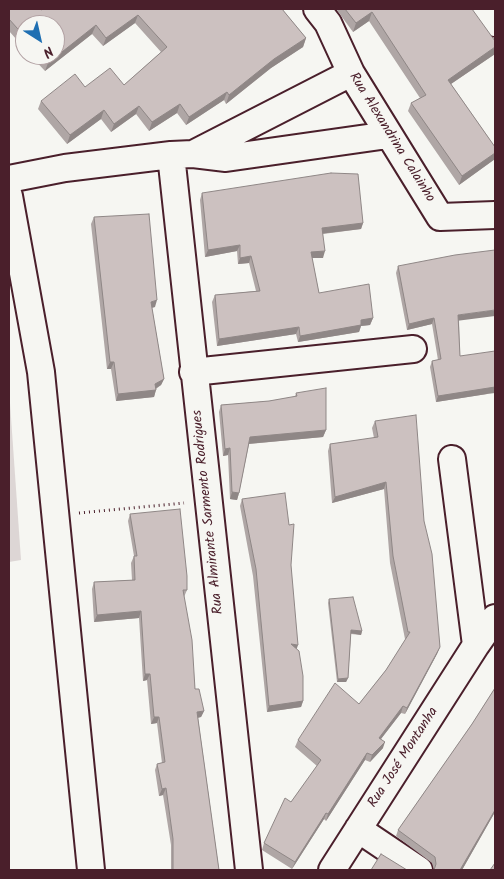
<!DOCTYPE html>
<meta charset="utf-8">
<style>
body{margin:0}
#map{position:relative;width:504px;height:879px;overflow:hidden;background:#f6f6f2;font-family:Kalam,sans-serif}
canvas{display:block}
.frame{position:absolute;inset:0;border:10px solid #4a1f2b;pointer-events:none}
.north{position:absolute;left:15px;top:15px;width:50px;height:50px;box-sizing:border-box;background:#f6f6f2;border:1px solid #b1a0a2;border-radius:50%;rotate:145deg;font-size:14px;font-weight:700;line-height:20px;text-align:center;color:#4a1f2b}
.north::after{content:'';display:block;margin:auto;width:18px;height:22px;background:#1f6fb2;clip-path:polygon(50% 0,100% 100%,50% 72%,0 100%)}
</style>
<div id="map">
<canvas width="504" height="879"></canvas>
<div class="frame"></div>
<div class="north">N</div>
</div>
<script>
const ctx = document.querySelector('canvas').getContext('2d');
ctx.lineJoin = 'round';
function fillPath(path, color) {
  ctx.fillStyle = color;
  ctx.fill(path, 'evenodd');
}
function poly(rows) {
  const path = new Path2D();
  for (const r of rows) {
    path.moveTo(r[0], r[1]);
    for (let i = 2; i < r.length; i += 2) path.lineTo(r[i], r[i + 1]);
  }
  return path;
}
function stroke(path, color, width, dash) {
  ctx.strokeStyle = color;
  ctx.lineWidth = width;
  ctx.lineCap = dash ? 'butt' : 'round';
  ctx.setLineDash(dash || []);
  ctx.stroke(path);
}
function write(font, color, halo, rows, align = 'center') {
  ctx.font = font + ' Kalam,sans-serif';
  ctx.lineWidth = 4;
  ctx.setLineDash([]);
  ctx.textBaseline = 'middle';
  ctx.strokeStyle = halo;
  ctx.fillStyle = color;
  for (const [text, x, y, turn = 0] of rows) {
    ctx.save();
    ctx.translate(x, y);
    ctx.rotate((+turn || 0) * Math.PI / 180);
    ctx.textAlign = isNaN(turn) ? turn : align;
    if (halo) ctx.strokeText(text, 0, 0);
    ctx.fillText(text, 0, 0);
    ctx.restore();
  }
}
const green = poly([
 [9,389,21,560,9,562]
]);
const path = poly([
 [79,513,184,503]
]);
const minor = poly([
 [317,9,328,23,351,73,440,217,495,215],
 [193,154,351,73],
 [171,155,249,870],
 [9,179,65,168,171,155,193,154,226,158,388,135],
 [9,196,41,372,91,870],
 [193,372,413,349],
 [452,459,476,645],
 [358,829,419,870],
 [332,870,476,645,495,618]
]);
const primary = poly([
 [486,9,495,22]
]);
const wall = poly([
 [9,9,41,10,282,9,306,38,303,47,271,68,226,104,224,100,186,125,177,113,149,131,136,114,111,132,101,119,67,144,38,109,41,101,85,87,124,85,161,52,135,23,103,46,92,34,45,71,30,55,55,55,25,25,25,49,9,31],
 [336,9,472,9,495,54,451,84,495,147,495,159,459,185,408,111,411,103,420,98,369,21,353,32],
 [202,193,363,223,361,229,323,234,323,258,312,258,319,293,373,318,370,325,361,326,359,332,298,342,296,334,217,346,212,302,215,295,256,291,249,263,238,264,237,251,205,257,200,200],
 [94,217,155,307,152,308,164,379,161,385,156,389,154,397,116,401,111,369,107,369,91,224],
 [398,266,459,320,460,356,487,394,436,402,430,367,432,361,438,360,432,324,407,330,396,273],
 [296,393,326,430,323,437,249,444,239,493,237,500,230,499,228,455,223,456,219,412,221,405,269,401,295,397],
 [375,421,424,521,440,647,437,654,405,714,401,713,381,739,383,748,370,762,365,760,326,821,324,819,292,869,262,850,264,843,291,802,317,766,295,747,298,740,359,704,386,670,406,639,405,639,390,563,384,489,332,503,328,451,330,444,374,438,372,428],
 [242,499,291,565,296,649,303,701,301,707,267,712,253,576,240,506],
 [130,514,187,590,184,597,195,689,204,711,201,717,198,718,219,870,171,870,171,845,163,795,159,796,155,770,157,764,162,763,157,723,151,724,147,680,143,681,139,618,94,622,92,589,94,582,132,580,131,563,134,556,128,521],
 [329,599,362,631,361,635,351,634,348,678,346,682,337,682,328,603],
 [495,688,495,812,462,870,434,870,432,863,396,836,398,830,472,724]
]);
const shadedWall = poly([
 [372,12,369,21,353,32,356,23],
 [138,15,135,23,103,46,106,38],
 [96,25,92,34,45,71,48,63],
 [306,38,303,47,271,68,226,104,229,95,274,59],
 [495,47,495,54,445,88,448,80],
 [227,92,224,100,186,125,189,117],
 [180,104,177,113,149,131,152,122],
 [139,106,136,114,111,132,114,124],
 [104,110,101,119,67,144,70,135],
 [495,153,495,159,459,185,462,176],
 [363,223,361,229,319,234,322,228],
 [240,245,237,251,205,257,208,250],
 [325,251,323,258,308,258,311,252],
 [251,256,249,263,238,264,240,258],
 [157,300,155,307,149,308,151,302],
 [495,310,495,316,456,321,458,315],
 [373,318,370,325,361,326,359,332,298,342,300,336,361,320],
 [434,318,432,324,407,330,409,324],
 [299,327,296,334,217,346,219,339],
 [110,362,114,362,111,369,107,369],
 [164,379,161,385,153,390,156,390,154,397,116,401,118,394,155,384],
 [489,387,495,387,495,393,487,394,436,402,438,396],
 [326,430,323,437,247,444,250,437],
 [230,448,228,455,223,456,225,449],
 [386,482,384,489,332,503,335,497],
 [232,492,239,493,237,500,230,499],
 [141,611,139,618,94,622,97,615],
 [351,630,362,631,361,635,350,633],
 [291,644,298,645,296,651],
 [440,647,437,654,405,714,407,708],
 [145,674,150,674,147,680,143,681],
 [348,678,346,682,337,682,338,679],
 [303,701,301,707,267,712,269,706],
 [403,706,401,713,377,744,379,738],
 [204,711,201,717,194,718,197,712],
 [154,717,159,717,157,723,151,724],
 [385,742,383,748,370,762,372,755],
 [367,753,365,760,326,821,328,814],
 [166,788,163,795,159,796,162,789],
 [495,810,495,812,462,870,460,870],
 [326,813,324,819,292,869,295,862]
]);
const building = poly([
 [9,9,40,9,41,10,43,9,282,9,306,38,274,59,229,95,227,92,189,117,180,104,152,122,139,106,114,124,104,110,70,135,41,101,75,74,85,87,110,68,124,85,167,47,138,15,106,38,96,25,48,63,41,55,55,55,55,25,25,25,25,37,9,19,9,9],
 [345,9,472,9,495,41,495,47,448,80,495,147,495,153,462,176,411,103,426,95,372,12,356,23,345,9],
 [331,173,358,174,363,223,322,228,325,251,311,252,319,293,369,284,373,318,361,320,361,325,300,336,299,327,219,339,215,295,260,291,251,256,240,258,240,245,208,250,202,193,331,173],
 [149,214,157,300,151,302,164,379,155,384,156,390,118,394,114,362,110,362,94,217,149,214],
 [495,250,495,310,458,315,460,356,495,351,495,387,438,396,432,361,441,359,434,318,409,324,398,266,455,255,495,250],
 [326,388,326,430,250,437,239,493,232,492,230,448,225,449,221,405,269,401,297,396,296,393,326,388],
 [416,415,424,521,432,554,440,647,407,708,403,706,379,738,385,742,372,755,367,753,328,814,326,813,295,862,264,843,285,798,291,802,321,760,298,740,335,683,359,704,386,670,410,632,408,632,393,556,386,482,335,497,330,444,378,437,375,421,416,415],
 [285,493,289,525,294,524,291,565,298,645,291,644,299,651,303,676,303,701,269,706,256,569,242,499,285,493],
 [180,509,187,576,187,590,183,590,192,640,195,689,199,689,204,711,197,712,219,870,173,870,173,839,166,788,162,789,157,764,165,762,159,717,154,717,150,674,145,674,141,611,97,615,94,582,135,580,134,556,137,556,130,514,180,509],
 [353,597,362,631,351,630,348,678,338,679,329,599,353,597],
 [495,688,495,810,460,870,434,870,436,864,435,857,398,830,472,724,495,688],
 [381,854,407,870,371,870,381,854],
 [495,863,495,870,490,870,495,863]
]);
const streetNames = [
 ["Rua Alexandrina Calainho",391,138,58],
 ["Rua Almirante Sarmento Rodrigues",209,512,-96],
 ["Rua José Montanha",404,758,-57]
];
fillPath(green, '#ddd6d5');
stroke(minor, '#4a1f2b', 30);
stroke(primary, '#4a1f2b', 31);
stroke(path, '#4a1f2b', 3, [1, 4]);
stroke(minor, '#f6f6f2', 26);
stroke(primary, '#f6f6f2', 28);
fillPath(wall, '#afa6a5');
fillPath(shadedWall, '#8f8786');
fillPath(building, '#ccc1c0');
stroke(building, '#8f8786', 1);
write('14px', '#4a1f2b', '#f6f6f2', streetNames);
</script>
